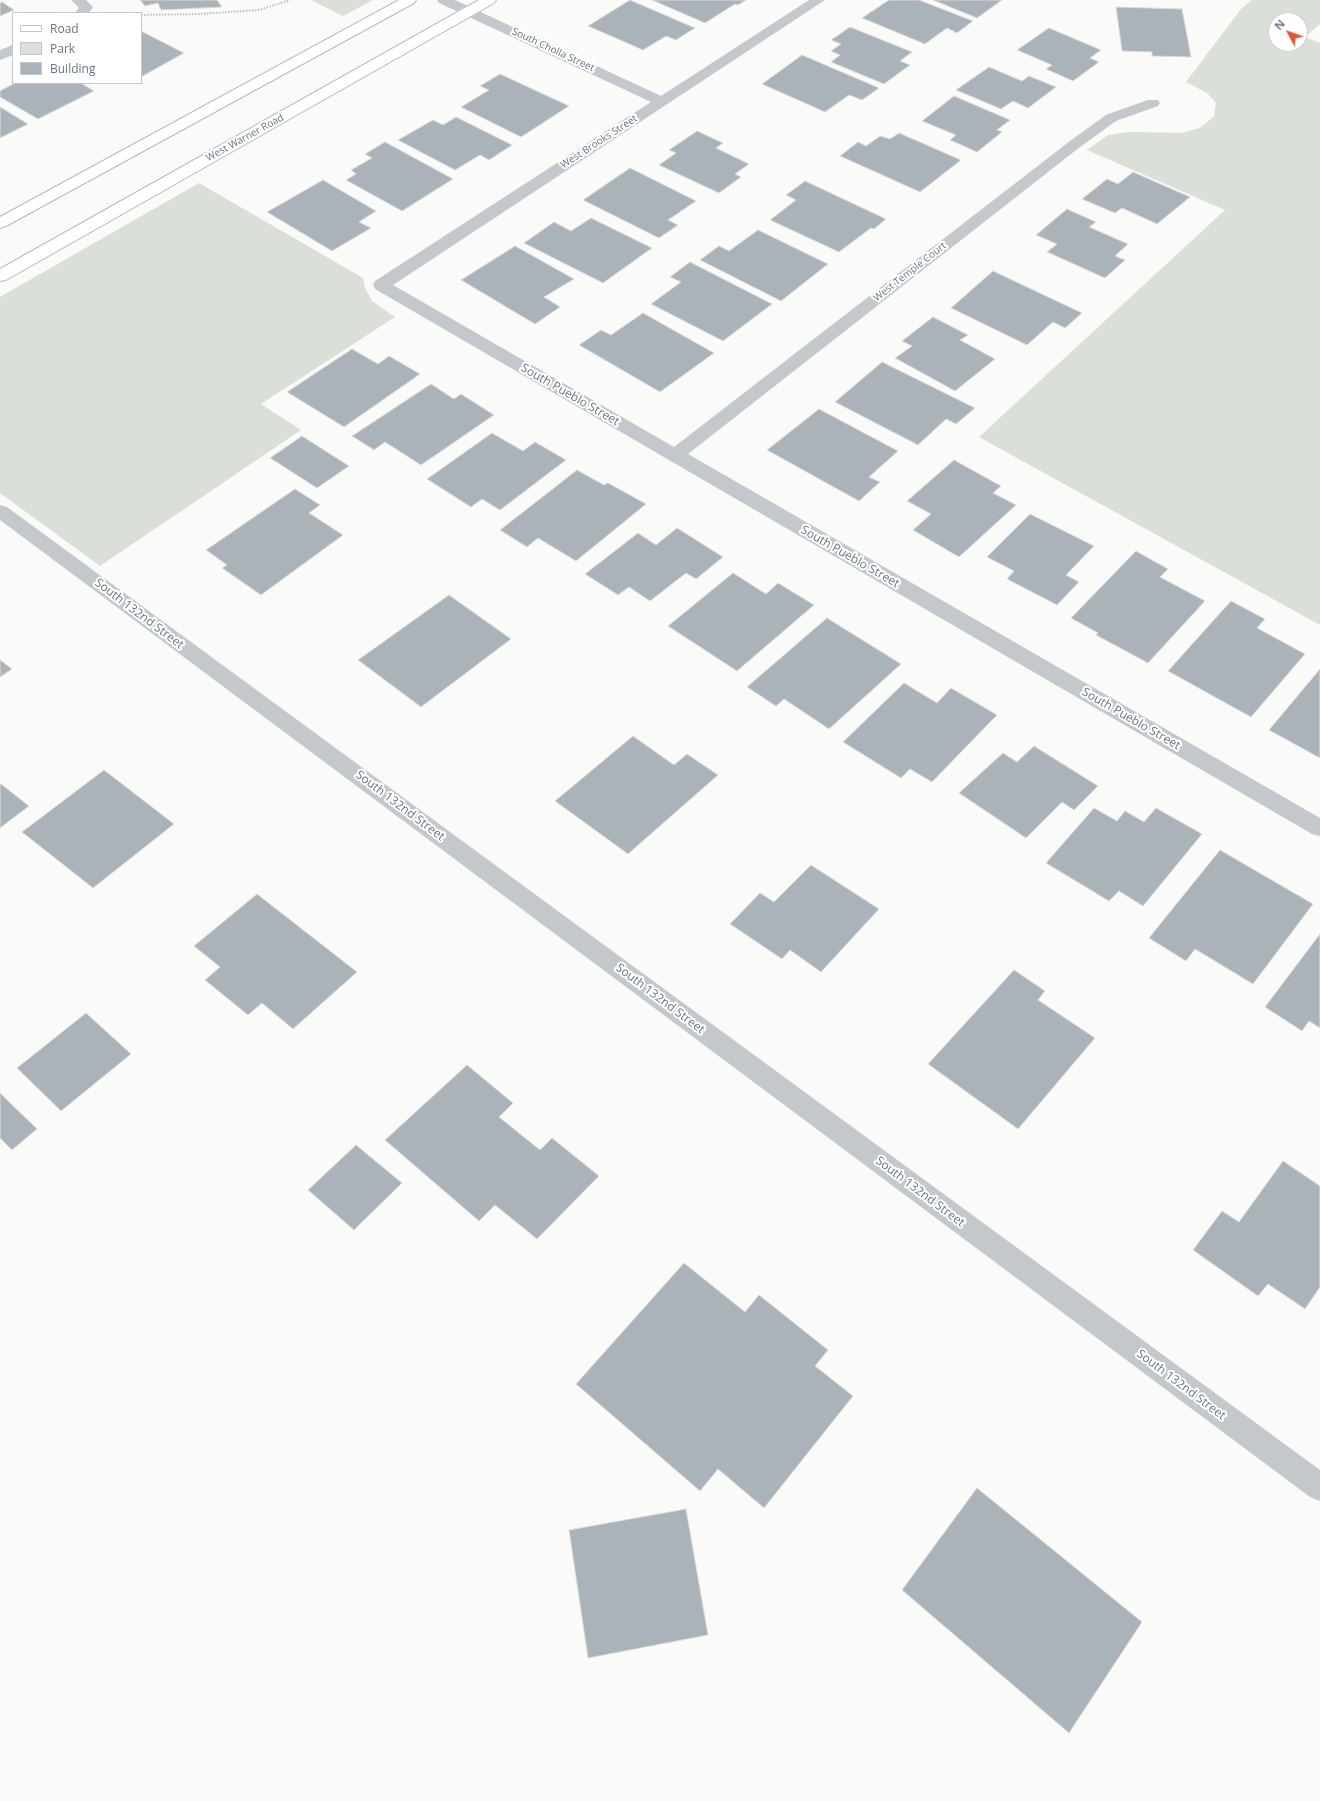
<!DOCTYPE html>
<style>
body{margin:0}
#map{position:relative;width:1320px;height:1801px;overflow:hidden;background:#fafaf8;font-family:"Open Sans",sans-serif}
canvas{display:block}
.legend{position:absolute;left:12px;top:12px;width:130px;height:72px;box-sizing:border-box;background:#fff;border:1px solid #c1c8cd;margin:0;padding:5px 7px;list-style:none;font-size:12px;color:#657683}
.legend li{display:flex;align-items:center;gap:8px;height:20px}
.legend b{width:20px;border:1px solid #c1c8cd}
.north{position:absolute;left:1268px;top:12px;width:40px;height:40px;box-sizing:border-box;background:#fff;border:1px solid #c1c8cd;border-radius:50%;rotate:311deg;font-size:11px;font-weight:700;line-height:16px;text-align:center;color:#657683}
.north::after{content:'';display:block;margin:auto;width:14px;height:18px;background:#e4572e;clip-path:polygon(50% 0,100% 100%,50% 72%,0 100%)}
</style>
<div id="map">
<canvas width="1320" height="1801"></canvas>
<ul class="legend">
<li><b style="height:5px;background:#fff"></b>Road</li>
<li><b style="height:11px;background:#dadfd7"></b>Park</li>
<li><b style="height:11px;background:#aab3b9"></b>Building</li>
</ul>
<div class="north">N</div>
</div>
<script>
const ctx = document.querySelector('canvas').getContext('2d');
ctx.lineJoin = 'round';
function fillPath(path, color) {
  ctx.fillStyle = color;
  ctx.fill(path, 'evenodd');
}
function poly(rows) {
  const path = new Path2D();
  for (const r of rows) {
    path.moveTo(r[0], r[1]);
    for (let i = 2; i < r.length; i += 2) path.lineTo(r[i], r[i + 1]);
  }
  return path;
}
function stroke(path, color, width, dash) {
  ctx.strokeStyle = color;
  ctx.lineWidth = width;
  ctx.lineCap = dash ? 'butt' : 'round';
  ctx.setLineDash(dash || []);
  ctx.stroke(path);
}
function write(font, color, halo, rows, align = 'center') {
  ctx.font = font + ' "Open Sans",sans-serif';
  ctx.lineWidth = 4;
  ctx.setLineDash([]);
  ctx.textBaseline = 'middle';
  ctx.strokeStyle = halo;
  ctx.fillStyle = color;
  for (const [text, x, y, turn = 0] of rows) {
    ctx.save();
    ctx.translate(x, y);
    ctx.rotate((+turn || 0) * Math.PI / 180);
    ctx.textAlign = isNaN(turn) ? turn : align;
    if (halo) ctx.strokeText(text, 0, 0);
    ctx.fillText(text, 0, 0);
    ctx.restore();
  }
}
const green = poly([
 [311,0,373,0,343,16],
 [1252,0,1320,0,1320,24,1305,37,1320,43,1320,625,979,437,1225,210,1087,150,1108,135,1128,132,1182,133,1200,128,1214,116,1216,103,1207,93,1186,82,1241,9],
 [1276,20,1300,20,1300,44,1276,44],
 [199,183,363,278,365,288,372,301,395,317,261,404,301,430,100,566,0,493,0,297]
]);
const building = poly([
 [140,0,217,0,222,7,161,10,158,3,145,6,140,0],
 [630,0,695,28,676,40,666,36,643,50,588,26,630,0],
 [652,0,746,0,738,5,735,4,705,23,652,0],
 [889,0,919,0,973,21,957,33,947,28,925,44,862,18,889,0],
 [933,0,1002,0,977,18,933,0],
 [2,2,14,10,0,16,0,3,2,2],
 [1116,7,1182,9,1191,57,1152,56,1152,52,1122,51,1116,7],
 [850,27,912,52,900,61,910,65,884,84,831,62,840,55,831,51,841,44,831,40,850,27],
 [1049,28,1101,50,1090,58,1099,62,1073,81,1046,69,1052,65,1017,50,1049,28],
 [141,31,184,53,141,77,141,31],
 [802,55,879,88,862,100,849,95,825,112,762,84,802,55],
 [989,67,1022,81,1029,76,1056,87,1028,108,1013,101,1001,109,956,90,989,67],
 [500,74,569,106,521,137,461,107,489,90,480,86,500,74],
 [15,83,81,83,94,91,38,119,0,97,0,91,15,83],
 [954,96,1010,120,997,130,1002,132,977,152,950,140,956,135,922,121,954,96],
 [0,107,28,124,0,138,0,107],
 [456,117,512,145,489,160,480,155,455,170,398,140,433,120,443,125,456,117],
 [697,131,723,143,716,148,749,164,735,174,741,177,719,193,659,165,676,153,669,150,697,131],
 [899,133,961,160,920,192,840,156,858,142,866,146,880,136,890,139,899,133],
 [385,142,453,179,402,211,346,180,356,174,351,170,372,158,365,154,385,142],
 [630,168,696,201,668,220,678,225,659,238,583,200,630,168],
 [1133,172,1190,197,1157,224,1122,208,1115,213,1082,199,1107,179,1118,184,1133,172],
 [323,180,376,211,359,222,371,228,332,251,267,212,323,180],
 [805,181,886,219,874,229,871,228,839,252,770,220,796,200,786,195,805,181],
 [1067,209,1096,222,1089,227,1128,244,1115,256,1125,260,1105,278,1047,252,1057,244,1036,235,1067,209],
 [591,218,652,248,603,283,524,243,554,222,571,231,591,218],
 [758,230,828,264,781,301,700,260,719,246,729,251,758,230],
 [515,246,574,279,544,297,560,307,535,324,461,280,515,246],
 [690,262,772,304,723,341,651,304,681,282,670,277,690,262],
 [993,271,1082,313,1065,328,1053,322,1027,345,951,308,993,271],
 [643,313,714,353,660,392,579,345,601,330,611,335,643,313],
 [933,317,968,335,960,340,995,359,955,391,895,358,912,346,902,341,933,317],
 [352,349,378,364,389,356,420,374,344,427,287,392,352,349],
 [882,362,975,408,956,424,946,419,918,445,835,402,882,362],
 [431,384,454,399,461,394,494,415,421,465,385,442,374,450,352,436,431,384],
 [819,409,898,451,869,477,880,482,859,501,767,450,819,409],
 [492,433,523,451,535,442,566,460,500,510,482,499,471,507,427,479,492,433],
 [302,436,349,466,317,488,270,458,302,436],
 [954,460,1001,486,993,493,1016,505,959,557,913,530,931,514,907,501,954,460],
 [577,470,604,485,608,483,646,504,576,561,538,538,527,547,500,530,577,470],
 [295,489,320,505,309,513,343,535,261,595,222,568,227,565,206,550,295,489],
 [1030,514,1094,546,1066,575,1079,582,1057,605,1007,579,1014,571,987,557,1030,514],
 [677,528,723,557,696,579,686,573,650,601,629,587,618,595,585,574,638,533,656,545,677,528],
 [1136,551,1168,569,1160,577,1205,601,1148,663,1096,635,1098,633,1071,618,1136,551],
 [733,573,766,594,778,583,814,605,737,671,668,626,733,573],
 [449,595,511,639,421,707,358,660,449,595],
 [1231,601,1265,619,1257,628,1305,654,1251,717,1168,671,1231,601],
 [827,618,901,664,829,729,784,699,776,706,747,687,827,618],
 [0,660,12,669,0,677,0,660],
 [1320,669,1320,758,1269,730,1320,669],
 [904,683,937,703,951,688,997,715,932,782,910,769,901,778,843,742,904,683],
 [633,736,674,765,687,754,718,775,628,854,555,801,633,736],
 [1034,746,1098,786,1074,810,1062,802,1026,838,959,793,1003,753,1017,762,1034,746],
 [104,770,174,824,93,888,22,832,104,770],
 [1,784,29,806,0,828,0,785,1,784],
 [1094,808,1117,821,1125,811,1144,822,1156,808,1202,834,1143,906,1119,891,1109,901,1046,863,1094,808],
 [1220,850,1313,904,1253,984,1195,949,1186,961,1149,938,1220,850],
 [811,865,879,909,821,972,790,950,782,959,730,924,760,893,774,902,811,865],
 [257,894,357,972,293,1029,262,1003,248,1015,205,980,220,967,194,946,257,894],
 [1320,934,1320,1028,1309,1021,1302,1031,1265,1007,1320,934],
 [1014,970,1045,991,1038,1000,1095,1038,1018,1129,928,1064,1014,970],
 [86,1013,131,1054,61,1111,17,1068,86,1013],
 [467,1065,513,1103,499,1117,540,1150,552,1138,599,1176,537,1239,495,1205,479,1221,385,1140,467,1065],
 [0,1093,37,1129,12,1150,0,1138,0,1093],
 [356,1145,402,1183,354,1230,308,1190,356,1145],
 [1283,1161,1320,1186,1320,1287,1305,1309,1268,1284,1258,1296,1193,1250,1222,1211,1239,1222,1283,1161],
 [684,1263,745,1312,759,1295,828,1350,815,1366,853,1396,764,1508,718,1469,700,1491,576,1384,684,1263],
 [977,1488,1142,1622,1069,1733,902,1590,977,1488],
 [686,1509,708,1635,588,1658,569,1530,686,1509]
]);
const path = poly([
 [141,15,198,14,259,10,290,0]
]);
const minor = poly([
 [71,0,86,0,93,7,89,13,75,13,79,8,71,0],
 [437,0,455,0,661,96,809,0,825,0,393,285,674,447,1070,141,1106,115,1148,100,1158,100,1160,103,1158,106,1116,121,1080,147,688,454,1320,818,1320,836,1312,834,375,289,373,285,375,281,651,102,439,3,437,0],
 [13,45,13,55,0,60,0,50,13,45],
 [0,505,7,507,1320,1470,1320,1501,1310,1497,0,520,0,505]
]);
const secondary = poly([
 [399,0,416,0,414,3,6,226,0,228,0,217,399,0],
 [479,0,496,0,494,3,6,280,0,281,0,269,479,0]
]);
const farStreetnames = [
 ["South Cholla Street",553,50,25],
 ["West Warner Road",245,138,-29],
 ["West Brooks Street",599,142,-33],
 ["West Temple Court",910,272,-38]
];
const streetNames = [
 ["South Pueblo Street",570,395,30],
 ["South Pueblo Street",850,557,30],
 ["South 132nd Street",139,614,37],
 ["South Pueblo Street",1131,719,30],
 ["South 132nd Street",400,806,37],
 ["South 132nd Street",660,999,37],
 ["South 132nd Street",920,1192,37],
 ["South 132nd Street",1181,1385,37]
];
fillPath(green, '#dadfd7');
fillPath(building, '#aab3b9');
stroke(building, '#dcdcda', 1);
stroke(secondary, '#b3babf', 2);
stroke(path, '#bbbfc2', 2, [1.5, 1.5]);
fillPath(minor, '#c3c8cc');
fillPath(secondary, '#fff');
write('10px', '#657683', '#fff', farStreetnames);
write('12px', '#657683', '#fff', streetNames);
</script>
